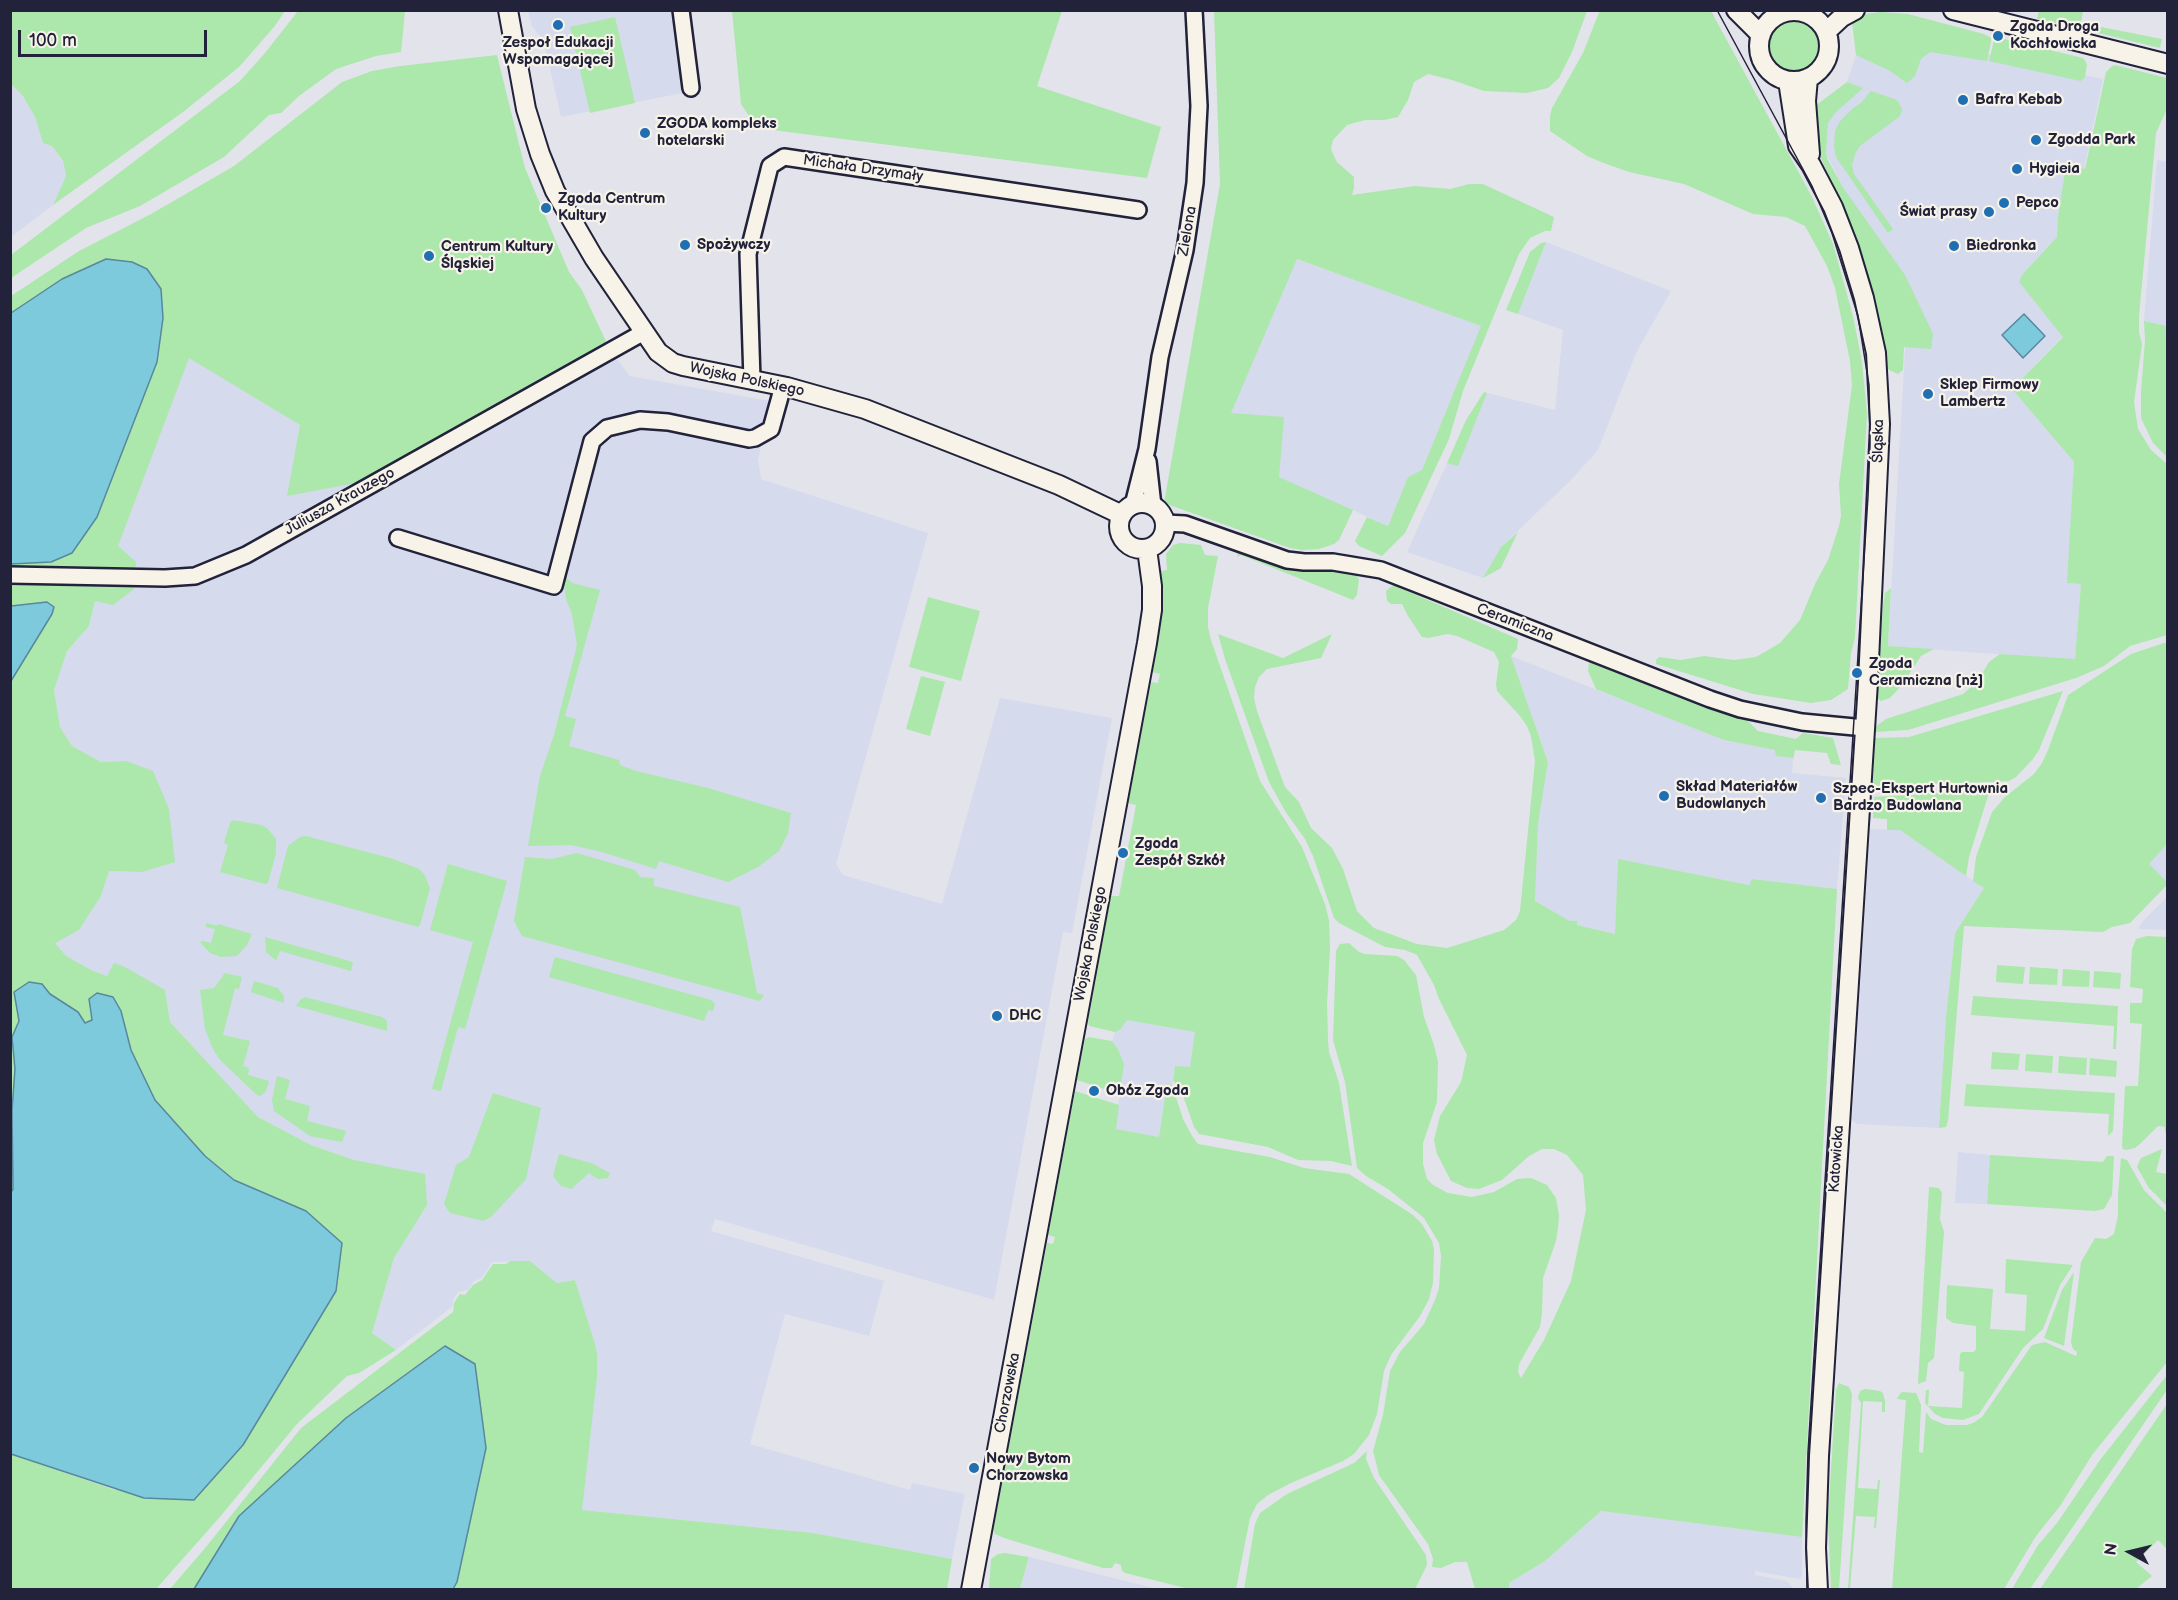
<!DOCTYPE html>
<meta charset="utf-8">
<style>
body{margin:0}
#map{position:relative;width:2178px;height:1600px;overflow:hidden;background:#e3e4eb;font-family:"Balsamiq Sans",sans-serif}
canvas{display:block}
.frame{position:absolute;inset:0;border:12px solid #22223b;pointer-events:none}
.north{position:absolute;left:2100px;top:1522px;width:60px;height:60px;-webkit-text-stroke:4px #f7f3e8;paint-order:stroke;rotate:278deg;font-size:16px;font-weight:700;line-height:24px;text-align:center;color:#22223b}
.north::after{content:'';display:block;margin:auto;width:21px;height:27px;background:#22223b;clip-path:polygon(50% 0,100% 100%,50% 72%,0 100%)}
.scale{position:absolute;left:18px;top:30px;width:189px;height:27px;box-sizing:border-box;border:3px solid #22223b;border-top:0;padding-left:8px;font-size:18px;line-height:21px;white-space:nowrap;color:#22223b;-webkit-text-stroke:4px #f7f3e8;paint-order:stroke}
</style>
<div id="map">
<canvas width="2178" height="1600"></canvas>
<div class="frame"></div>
<div class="north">N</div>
<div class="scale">100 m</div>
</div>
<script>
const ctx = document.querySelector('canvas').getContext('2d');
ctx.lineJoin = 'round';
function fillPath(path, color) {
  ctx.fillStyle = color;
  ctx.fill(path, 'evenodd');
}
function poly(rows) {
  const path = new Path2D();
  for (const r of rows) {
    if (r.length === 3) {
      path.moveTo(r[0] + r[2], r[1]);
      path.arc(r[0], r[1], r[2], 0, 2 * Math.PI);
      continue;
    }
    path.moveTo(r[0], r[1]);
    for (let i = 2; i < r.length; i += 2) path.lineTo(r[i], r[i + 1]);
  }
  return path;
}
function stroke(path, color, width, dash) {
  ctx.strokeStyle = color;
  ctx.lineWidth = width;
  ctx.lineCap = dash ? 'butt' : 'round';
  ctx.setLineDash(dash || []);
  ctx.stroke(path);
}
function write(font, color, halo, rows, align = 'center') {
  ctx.font = font + ' "Balsamiq Sans",sans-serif';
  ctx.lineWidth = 4.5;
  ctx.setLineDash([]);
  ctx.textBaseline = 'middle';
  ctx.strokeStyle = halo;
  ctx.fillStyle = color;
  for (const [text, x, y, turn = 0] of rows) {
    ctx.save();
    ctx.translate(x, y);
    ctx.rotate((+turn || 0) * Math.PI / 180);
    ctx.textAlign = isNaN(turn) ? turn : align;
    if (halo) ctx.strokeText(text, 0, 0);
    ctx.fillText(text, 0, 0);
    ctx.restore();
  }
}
const built = poly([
 [528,11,675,11,688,92,561,117,544,42,532,26],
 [1891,34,2103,79,2084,170,2066,166,2058,216,2057,237,2022,275,2019,282,2063,336,2012,389,2074,462,2068,583,2081,584,2075,660,1888,646,1906,333,1844,189,1826,153,1828,123,1849,88,1847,82,1856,55,1875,55],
 [11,84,23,96,35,117,43,143,52,146,63,162,66,177,53,205,11,237],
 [2157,160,2167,162,2167,326,2144,321],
 [1546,242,1671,291,1636,353,1598,450,1572,479,1501,547,1483,578,1407,552,1447,463,1458,465,1487,393,1555,410,1563,330,1518,314],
 [1296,259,1482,325,1422,470,1408,477,1388,526,1279,477,1230,413],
 [610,350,630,376,770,401,758,460,761,479,928,533,836,864,843,875,942,904,1000,698,1112,718,1072,933,1063,932,994,1300,715,1219,711,1231,884,1281,869,1336,785,1314,750,1444,910,1490,912,1483,965,1494,952,1559,813,1533,581,1510,597,1377,597,1353,575,1280,557,1283,530,1261,492,1262,482,1278,474,1281,468,1290,458,1292,453,1300,453,1306,396,1350,372,1333,394,1258,427,1205,354,1160,311,1145,258,1117,170,1022,165,990,114,964,107,976,93,972,66,956,54,942,79,930,101,896,109,871,142,872,126,761,101,762,72,746,60,727,54,690,67,651,89,626,95,601,189,357,300,425,288,496],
 [1511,656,1724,740,1776,750,1776,756,1793,758,1792,773,1846,778,1837,889,1752,879,1750,885,1618,860,1615,934,1577,925,1535,901,1538,824,1548,761],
 [1870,829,1900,830,1984,888,1955,933,1946,1017,1939,1128,1857,1124,1852,1120],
 [2167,844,2167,882,2148,864],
 [2167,897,2167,930,2138,929,2141,923],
 [1127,1020,1196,1032,1190,1068,1175,1066,1172,1085,1167,1084,1159,1137,1115,1129,1124,1064,1118,1049,1112,1041,1115,1032,1121,1029],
 [1958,1152,1990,1155,1987,1204,1955,1203],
 [1601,1511,1802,1537,1802,1576,1799,1579,1755,1571,1755,1575,1787,1581,1794,1589,1509,1590,1509,1583,1545,1561],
 [1029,1557,1158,1589,1020,1590]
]);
const green = poly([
 [1600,10,1711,11,1812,197,1833,244,1853,316,1862,362,1867,413,1855,637,1851,653,1848,689,1831,700,1811,703,1753,694,1656,664,1656,660,1659,657,1681,660,1704,656,1734,660,1756,657,1780,643,1800,620,1815,584,1828,560,1839,526,1841,516,1839,484,1852,385,1850,361,1835,288,1827,266,1805,226,1786,217,1753,214,1684,184,1629,172,1601,162,1587,156,1550,131,1550,116,1552,108,1583,53],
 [10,11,11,10,285,11,274,27,239,67,183,112,53,205,66,176,63,161,52,146,43,143,35,117,23,96,11,84],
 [298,11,405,11,401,52,376,56,336,69,299,96,281,113,269,115,224,157,140,206,86,228,11,278,11,255,240,81,265,53],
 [732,11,1062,11,1037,86,1161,127,1147,178,757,128,741,104],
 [1214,11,1587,11,1572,52,1559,78,1548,88,1527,93,1484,91,1452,80,1428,74,1414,82,1408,100,1398,117,1384,120,1365,120,1347,125,1333,140,1331,149,1334,156,1337,162,1354,177,1354,188,1352,195,1415,186,1450,189,1469,184,1483,184,1554,217,1551,231,1545,231,1530,238,1519,254,1463,391,1449,439,1405,533,1382,556,1359,546,1355,541,1367,517,1388,526,1408,477,1422,470,1481,326,1297,259,1231,413,1284,417,1279,477,1353,510,1339,540,1334,544,1319,549,1302,550,1290,548,1164,503,1220,184],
 [2039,11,2083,11,2080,28,2037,19],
 [1881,12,1908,14,1984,34,1991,38,1991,42,1987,61,1930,52,1921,59,1915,76,1907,83,1890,71,1856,55,1852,22,1865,14],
 [615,17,635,103,590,113,570,27],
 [1794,47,26],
 [2086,24,2162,39,2160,48,2086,30],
 [2000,38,2083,58,2087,64,2085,77,2081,81,2076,80,1989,61,1994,40],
 [497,55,525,168,569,272,582,290,610,350,393,476,287,496,300,425,189,358,118,546,136,562,134,589,113,605,95,601,89,626,67,651,54,690,60,727,72,746,101,762,126,761,153,771,169,809,175,862,142,872,109,871,101,896,79,930,55,943,66,956,93,971,107,976,114,963,125,967,165,990,170,1022,258,1117,311,1145,354,1160,425,1174,427,1205,394,1258,372,1333,396,1350,359,1373,347,1376,297,1424,219,1518,156,1589,11,1589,11,1454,115,1490,243,1445,336,1291,342,1243,306,1211,234,1180,205,1156,155,1100,131,1050,121,1011,89,1007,92,1020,85,1023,78,1012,50,994,42,984,29,982,14,992,19,1021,12,1037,15,1069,12,1110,13,1189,11,1194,11,681,46,602,11,606,11,564,51,562,97,517,157,362,163,318,132,262,106,259,62,279,11,313,11,296,79,251,151,214,234,166,342,82,372,71,400,66],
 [2115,65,2167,78,2167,109,2156,133,2139,316,2139,332,2142,344,2134,402,2138,429,2151,450,2167,464,2167,635,2130,646,2104,666,2076,678,1908,730,1875,732,1875,727,1886,719,1963,694,1977,682,1989,662,2000,654,2075,659,2081,584,2067,583,2074,462,2012,389,2063,337,2019,282,2022,275,2057,237,2058,216,2066,165,2085,169,2106,72,2112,66],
 [1847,82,1863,88,1836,112,1828,123,1826,153,1828,160,1844,189,1905,275,1933,334,1931,349,1904,347,1903,370,1898,374,1887,369,1874,296,1858,244,1818,151,1815,106],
 [1871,91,1897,100,1902,109,1900,116,1860,146,1856,152,1852,165,1854,174,1893,229,1888,233,1836,157,1834,146,1835,131,1840,121,1853,108,1861,103],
 [1546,242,1518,314,1506,310,1530,252,1541,243],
 [2144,321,2167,326,2167,457,2153,443,2141,418,2141,392,2145,340],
 [1484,392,1487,393,1458,466,1447,463,1466,420],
 [1518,532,1501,568,1483,578,1501,547],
 [1180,543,1201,545,1205,555,1218,556,1208,608,1208,627,1211,640,1260,781,1302,847,1325,904,1329,920,1330,949,1327,1004,1328,1041,1329,1052,1339,1083,1352,1166,1331,1161,1298,1160,1268,1147,1199,1134,1194,1127,1182,1093,1173,1080,1175,1066,1190,1067,1195,1032,1127,1020,1121,1029,1115,1032,1089,1026,1088,1022,1111,896,1119,896,1136,805,1128,803,1151,682,1158,683,1160,674,1152,672,1162,608,1161,571,1167,570,1166,554,1173,545],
 [1241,550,1351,570,1356,574,1359,580,1357,595,1353,600,1241,555,1237,557,1238,551],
 [563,575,572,583,600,590,565,716,576,719,569,746,619,760,620,765,636,771,708,788,791,813,788,833,779,851,758,867,728,882,659,861,656,869,602,852,571,845,528,846,540,776,554,735,577,645,572,614,566,599],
 [1393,585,1518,639,1517,649,1511,656,1548,762,1538,824,1535,901,1570,921,1577,921,1577,925,1615,934,1618,859,1749,885,1752,879,1837,889,1802,1537,1601,1511,1545,1561,1509,1583,1509,1589,1475,1589,1467,1562,1455,1562,1441,1568,1432,1567,1433,1559,1428,1544,1379,1475,1373,1451,1383,1415,1390,1371,1400,1352,1424,1324,1435,1300,1439,1288,1441,1256,1439,1243,1424,1218,1388,1189,1366,1176,1357,1168,1345,1082,1333,1040,1336,951,1340,944,1349,943,1359,952,1365,954,1397,956,1404,960,1416,975,1424,1017,1434,1045,1438,1062,1437,1102,1423,1143,1423,1164,1427,1179,1433,1185,1448,1193,1472,1197,1494,1192,1517,1179,1531,1178,1547,1185,1556,1198,1559,1216,1558,1228,1556,1241,1543,1278,1542,1314,1540,1327,1519,1364,1518,1372,1521,1378,1544,1340,1571,1281,1586,1210,1583,1175,1567,1155,1554,1149,1542,1149,1529,1156,1502,1180,1479,1189,1467,1188,1451,1181,1437,1154,1434,1140,1440,1116,1461,1082,1467,1055,1439,999,1434,985,1417,955,1405,950,1385,947,1339,923,1334,918,1313,856,1305,839,1285,811,1269,782,1225,659,1218,634,1283,658,1332,634,1321,658,1267,669,1259,677,1255,687,1254,698,1257,711,1285,787,1299,802,1311,828,1332,848,1343,869,1357,911,1374,928,1417,944,1447,948,1504,930,1516,920,1520,911,1535,761,1531,736,1527,726,1520,716,1497,691,1496,684,1499,662,1494,652,1457,636,1448,634,1428,638,1422,637,1408,616,1402,604,1391,604,1387,601,1386,591],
 [1891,588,1888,646,1934,649,1921,656,1902,685,1890,698,1881,701,1877,698,1883,605,1885,593],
 [928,597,980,611,961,681,909,667],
 [2167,642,2167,844,2149,864,2167,882,2167,885,2130,923,2112,927,2103,932,1964,926,1948,1121,1946,1127,1939,1128,1946,1017,1955,933,1984,888,1973,881,1976,857,1992,812,2005,797,2034,774,2042,763,2048,750,2068,695,2131,654],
 [1589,662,1592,662,1746,719,1758,731,1796,739,1803,733,1833,738,1841,765,1831,764,1827,753,1795,750,1793,761,1793,758,1776,756,1775,750,1724,740,1650,711,1596,689,1588,671],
 [921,676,945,682,930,736,906,729],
 [2063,691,2039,750,2033,759,2016,777,2009,781,1993,782,1873,786,1875,738,1909,737],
 [1982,790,1989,792,1988,796,1969,857,1966,876,1900,830,1887,830,1887,819,1873,818,1874,797],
 [233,820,261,825,267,828,276,839,276,853,268,883,265,884,220,872,228,845,224,843,230,823],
 [306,836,390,858,419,869,424,874,430,888,420,925,418,927,277,888,288,846,300,837],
 [577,853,635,870,640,877,654,878,654,886,740,907,757,993,764,995,760,1001,522,936,514,921,525,857,551,859],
 [448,864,507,881,465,1029,458,1027,441,1091,432,1089,473,942,430,930],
 [206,923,217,926,218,924,252,934,247,945,237,956,221,957,210,953,200,942,203,941,211,943,215,929,206,927],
 [2147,936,2167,937,2167,1135,2165,1132,2165,1127,2158,1126,2140,1144,2135,1148,2126,1150,2123,1149,2122,1146,2125,1086,2138,1086,2142,1024,2130,1023,2130,1003,2142,1003,2143,989,2130,987,2132,949,2136,939],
 [265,937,353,962,351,971,280,951,276,960,274,959,266,952],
 [555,957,711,1000,715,1004,713,1011,708,1010,704,1021,549,977],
 [1997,965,2025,967,2023,984,1996,982],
 [2030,967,2058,969,2057,985,2029,984],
 [2063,969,2090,971,2089,987,2062,986],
 [2094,971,2121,973,2120,989,2093,987],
 [225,973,242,977,239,989,235,988,223,1035,250,1041,243,1066,249,1068,248,1075,269,1081,266,1091,260,1096,257,1095,220,1060,213,1049,205,1029,200,990,214,988],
 [254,981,278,988,284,996,284,1003,251,992],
 [1973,996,2118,1006,2116,1049,2113,1049,2114,1026,1971,1015],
 [305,997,382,1017,387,1021,387,1031,296,1006,301,999],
 [1089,1037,1112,1041,1118,1049,1124,1064,1120,1094,1077,1080,1085,1039],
 [1992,1052,2020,1054,2018,1070,1991,1069],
 [2026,1054,2053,1056,2052,1073,2025,1071],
 [2059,1056,2087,1058,2086,1075,2058,1073],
 [2090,1058,2117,1061,2116,1077,2089,1075],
 [277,1076,290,1080,285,1099,310,1106,307,1121,346,1131,342,1142,310,1136,274,1111,272,1100],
 [1167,1084,1172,1085,1183,1119,1192,1136,1198,1144,1270,1157,1304,1168,1349,1174,1413,1215,1422,1224,1432,1241,1434,1249,1433,1283,1429,1299,1420,1316,1391,1355,1384,1371,1377,1414,1369,1435,1354,1454,1343,1461,1291,1483,1268,1495,1257,1504,1250,1518,1236,1589,1189,1589,1125,1573,1122,1571,1121,1565,1115,1563,1112,1568,1103,1568,1004,1538,995,1534,993,1530,1047,1243,1053,1244,1055,1237,1048,1235,1075,1091,1119,1105,1116,1129,1159,1137],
 [1966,1084,2115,1093,2113,1131,2108,1136,2109,1114,1964,1106],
 [493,1093,541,1108,526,1179,491,1217,483,1221,450,1213,444,1204,456,1165,469,1157],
 [2162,1149,2156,1172,2167,1174,2167,1206,2149,1188,2137,1167,2141,1158],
 [559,1154,591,1163,610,1173,608,1178,598,1179,589,1173,571,1189,561,1186,553,1176],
 [1990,1155,2103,1162,2107,1156,2114,1156,2112,1195,2104,1209,2095,1211,1987,1204],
 [2121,1158,2127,1160,2144,1190,2167,1213,2167,1362,2092,1455,2060,1506,2036,1536,2004,1589,1892,1589,1906,1400,1897,1399,1899,1395,1902,1392,1916,1393,1921,1405,1919,1452,1923,1453,1926,1412,1931,1419,1946,1425,1967,1425,1973,1423,1982,1417,2032,1345,2045,1342,2076,1356,2077,1352,2073,1349,2071,1342,2081,1262,2095,1238,2106,1239,2114,1234,2118,1215,2118,1195],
 [1929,1187,1939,1188,1942,1193,1940,1219,1944,1232,1934,1358,1928,1363,1926,1381,1918,1384],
 [2006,1259,2073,1265,2060,1285,2043,1329,2023,1348,1979,1414,1963,1420,1943,1418,1935,1414,1925,1403,1926,1390,1929,1390,1928,1406,1962,1408,1964,1372,1959,1371,1960,1354,1962,1352,1974,1352,1976,1349,1976,1326,1953,1323,1946,1318,1947,1285,1993,1289,1990,1329,2025,1331,2027,1295,2005,1293],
 [510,1261,530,1261,557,1283,575,1280,594,1341,597,1353,597,1377,582,1510,813,1533,952,1559,947,1589,453,1589,457,1582,486,1448,445,1346,346,1418,239,1516,194,1589,169,1590,206,1547,301,1428,453,1312,454,1303,460,1294,465,1295,473,1285,482,1280,493,1264,506,1264],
 [2074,1272,2064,1346,2044,1338,2062,1290],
 [2167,1375,2167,1390,2030,1589,2012,1589,2038,1545,2057,1523,2100,1460],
 [1839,1383,1849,1387,1852,1394,1839,1589,1831,1590,1828,1517,1836,1390],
 [1865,1389,1880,1391,1883,1393,1885,1401,1885,1412,1882,1412,1882,1402,1863,1401,1858,1488,1877,1489,1878,1480,1880,1480,1876,1528,1874,1528,1875,1517,1856,1516,1850,1589,1848,1589,1861,1403,1858,1398,1860,1391],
 [2167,1404,2167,1549,2158,1540,2136,1562,2152,1576,2136,1589,2040,1589],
 [1367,1451,1366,1459,1374,1478,1426,1555,1427,1565,1415,1589,1244,1589,1255,1524,1260,1513,1287,1494,1354,1463],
 [1005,1553,1029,1557,1020,1589,989,1589,991,1559,998,1554]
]);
const water = poly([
 [106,259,132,262,147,269,161,289,163,318,157,362,97,517,72,553,51,562,11,564,11,313,62,279,106,259],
 [2024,314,2045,336,2023,358,2002,335,2024,314],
 [47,602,54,607,52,614,11,681,11,606,47,602],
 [29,982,42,984,50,994,78,1012,85,1023,92,1020,89,999,97,993,113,997,121,1011,131,1050,155,1100,205,1156,234,1180,306,1211,342,1243,336,1291,243,1445,194,1500,144,1498,11,1454,10,1194,13,1189,12,1110,15,1069,12,1037,19,1021,14,992,29,982],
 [445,1346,475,1364,486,1448,457,1582,453,1589,194,1589,239,1516,346,1418,445,1346]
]);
const minor = poly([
 [681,10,691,88],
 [752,380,748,254,770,166,784,157,1138,210],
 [1148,461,1153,506],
 [1133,505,1147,449,1160,357,1185,250,1195,183,1199,106,1194,10],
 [1165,523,1185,524,1287,560,1304,562,1333,562,1381,570,1710,699,1740,709,1802,722,1865,728],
 [398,538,554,586,592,441,607,428,640,420,668,422,749,439,755,438,771,429,783,386],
 [10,575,165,578,195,576,246,555,644,332]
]);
const tertiary = poly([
 [508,10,526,109,540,154,555,191,594,258,658,352,673,363,683,366,787,387,865,409,1059,485,1122,515],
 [1736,10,1761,35],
 [1953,10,2168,64],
 [1794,46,35],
 [1826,32,1842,17,1855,10],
 [1808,78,1806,101,1810,154],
 [1788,81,1798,146,1811,165,1833,207,1849,248,1864,298,1876,353,1880,424,1868,682,1819,1456,1816,1548,1818,1590],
 [1142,526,23],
 [971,1590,1147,643,1152,610,1152,586,1147,549]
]);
const tram = poly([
 [1717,10,1812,186,1832,233,1858,316,1869,385,1870,445,1868,496,1808,1452,1806,1522,1807,1590]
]);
const markers = [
 [558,25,6,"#1f6fb2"],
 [1998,36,6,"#1f6fb2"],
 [1963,100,6,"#1f6fb2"],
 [645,133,6,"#1f6fb2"],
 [2036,140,6,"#1f6fb2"],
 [2017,169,6,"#1f6fb2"],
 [2004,203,6,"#1f6fb2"],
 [546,208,6,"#1f6fb2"],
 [1989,212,6,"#1f6fb2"],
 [685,245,6,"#1f6fb2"],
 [1954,246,6,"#1f6fb2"],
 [429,256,6,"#1f6fb2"],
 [1928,394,6,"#1f6fb2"],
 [1857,673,6,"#1f6fb2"],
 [1664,796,6,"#1f6fb2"],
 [1821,798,6,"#1f6fb2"],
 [1123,853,6,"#1f6fb2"],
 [997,1016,6,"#1f6fb2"],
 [1094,1091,6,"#1f6fb2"],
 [974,1468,6,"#1f6fb2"]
];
const poiNames = [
 ["Zgoda Droga",2010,27],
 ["Kochłowicka",2010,44],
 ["Zespoł Edukacji",558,43,"center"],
 ["Wspomagającej",558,60,"center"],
 ["Bafra Kebab",1975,100],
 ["ZGODA kompleks",657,124],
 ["hotelarski",657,141],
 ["Zgodda Park",2048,140],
 ["Hygieia",2029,169],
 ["Zgoda Centrum",558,199],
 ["Kultury",558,216],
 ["Pepco",2016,203],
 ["Świat prasy",1977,212,"right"],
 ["Spożywczy",697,245],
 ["Biedronka",1966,246],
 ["Centrum Kultury",441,247],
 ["Śląskiej",441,264],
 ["Sklep Firmowy",1940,385],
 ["Lambertz",1940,402],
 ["Zgoda",1869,664],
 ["Ceramiczna [nż]",1869,681],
 ["Skład Materiałów",1676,787],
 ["Budowlanych",1676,804],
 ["Szpec-Ekspert Hurtownia",1833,789],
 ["Bardzo Budowlana",1833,806],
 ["Zgoda",1135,844],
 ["Zespół Szkół",1135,861],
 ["DHC",1009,1016],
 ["Obóz Zgoda",1106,1091],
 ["Nowy Bytom",986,1459],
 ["Chorzowska",986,1476]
];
const streetNames = [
 ["Michała Drzymały",863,169,8],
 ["Zielona",1188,231,-80],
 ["Wojska Polskiego",747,380,12],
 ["Śląska",1879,441,-89],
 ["Juliusza Krauzego",340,502,-29],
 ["Ceramiczna",1515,623,21],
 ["Wojska Polskiego",1091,944,-79],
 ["Katowicka",1837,1159,-86],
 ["Chorzowska",1008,1393,-79]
];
fillPath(built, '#d5daed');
fillPath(green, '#ace7ac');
fillPath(water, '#7dcadd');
stroke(water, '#59879c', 1.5);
stroke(minor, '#22223b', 20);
stroke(tertiary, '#22223b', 22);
stroke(minor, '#f7f3e8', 15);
stroke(tertiary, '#f7f3e8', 18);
stroke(tram, '#22223b', 1.5);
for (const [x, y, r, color] of markers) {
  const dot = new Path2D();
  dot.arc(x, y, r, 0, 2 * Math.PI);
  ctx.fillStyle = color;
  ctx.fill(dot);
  stroke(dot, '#f7f3e8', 2);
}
write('bold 15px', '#22223b', '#f7f3e8', poiNames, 'left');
write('15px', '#22223b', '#f7f3e8', streetNames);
</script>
